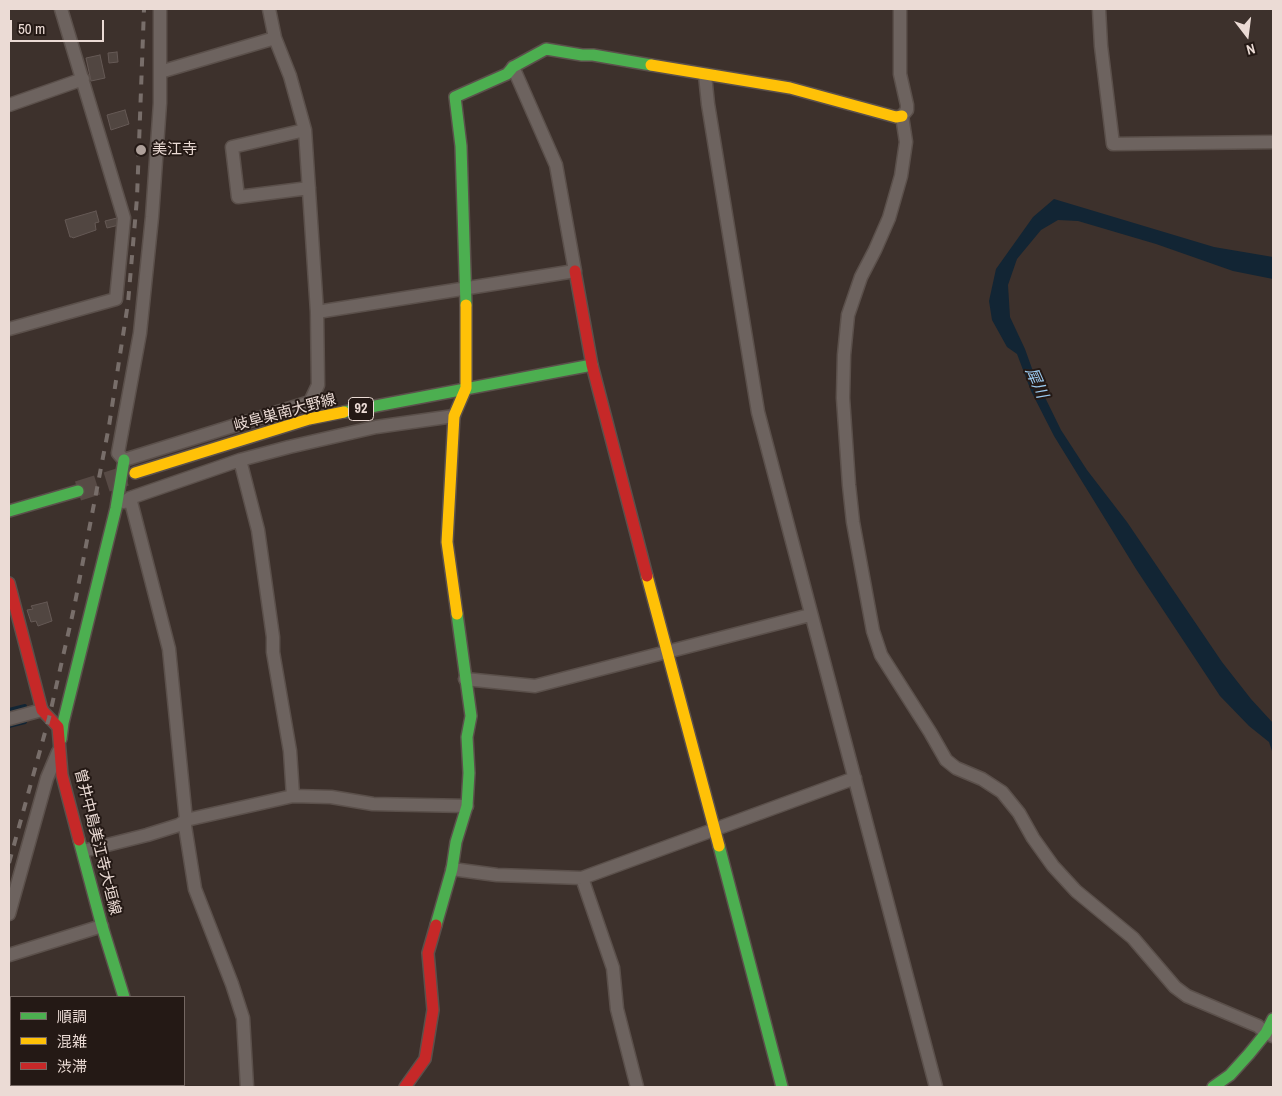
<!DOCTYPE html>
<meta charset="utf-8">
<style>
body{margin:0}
#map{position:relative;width:1282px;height:1096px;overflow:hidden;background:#3d312c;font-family:"Archivo Narrow","Noto Sans JP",sans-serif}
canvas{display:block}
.frame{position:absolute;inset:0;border:10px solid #ebdbd5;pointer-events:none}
.legend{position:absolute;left:10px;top:996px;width:175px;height:90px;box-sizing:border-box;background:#241915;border:1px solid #746762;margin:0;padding:6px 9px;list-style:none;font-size:15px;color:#ebdbd5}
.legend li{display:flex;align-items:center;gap:10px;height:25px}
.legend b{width:25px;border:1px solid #746762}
.north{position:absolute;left:1222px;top:10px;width:50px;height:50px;-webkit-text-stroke:4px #241915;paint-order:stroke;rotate:165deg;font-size:14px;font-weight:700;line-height:20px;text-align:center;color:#ebdbd5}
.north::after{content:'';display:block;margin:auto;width:18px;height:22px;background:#ebdbd5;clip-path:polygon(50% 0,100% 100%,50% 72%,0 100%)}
.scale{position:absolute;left:10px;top:20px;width:94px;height:22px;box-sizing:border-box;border:2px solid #ebdbd5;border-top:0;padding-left:6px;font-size:15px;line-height:18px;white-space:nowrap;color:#ebdbd5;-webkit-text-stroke:4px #241915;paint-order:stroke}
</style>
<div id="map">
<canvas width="1282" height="1096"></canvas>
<div class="frame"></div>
<ul class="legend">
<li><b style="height:6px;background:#4caf50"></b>順調</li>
<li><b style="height:6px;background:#ffc107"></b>混雑</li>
<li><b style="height:6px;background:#c62828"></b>渋滞</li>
</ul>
<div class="north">N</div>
<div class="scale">50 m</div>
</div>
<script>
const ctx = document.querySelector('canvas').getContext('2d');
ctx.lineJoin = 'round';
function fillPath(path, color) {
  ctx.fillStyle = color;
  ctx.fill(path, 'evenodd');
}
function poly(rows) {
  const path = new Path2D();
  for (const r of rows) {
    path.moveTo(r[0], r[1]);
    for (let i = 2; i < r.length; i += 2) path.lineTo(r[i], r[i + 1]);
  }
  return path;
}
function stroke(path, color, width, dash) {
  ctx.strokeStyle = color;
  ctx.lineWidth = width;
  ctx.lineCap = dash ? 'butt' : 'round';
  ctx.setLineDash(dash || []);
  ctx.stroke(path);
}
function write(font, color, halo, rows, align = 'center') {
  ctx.font = font + ' "Archivo Narrow","Noto Sans JP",sans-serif';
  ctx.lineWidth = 4;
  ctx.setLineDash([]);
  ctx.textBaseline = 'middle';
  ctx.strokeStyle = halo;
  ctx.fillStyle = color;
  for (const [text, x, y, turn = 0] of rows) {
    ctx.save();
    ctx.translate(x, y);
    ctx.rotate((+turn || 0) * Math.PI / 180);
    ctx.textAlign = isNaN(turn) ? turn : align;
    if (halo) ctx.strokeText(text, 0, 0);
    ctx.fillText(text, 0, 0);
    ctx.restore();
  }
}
const water = poly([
 [1054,199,1214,247,1273,257,1273,279,1233,271,1156,244,1078,221,1058,220,1041,230,1017,259,1008,285,1010,317,1025,349,1035,377,1061,430,1087,470,1127,522,1222,662,1251,699,1273,723,1273,754,1269,742,1249,726,1220,696,1136,569,1054,436,1031,391,1017,354,1007,347,992,320,989,301,996,269,1033,217]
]);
const stream = poly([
 [9,710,25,706],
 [9,726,25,722]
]);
const building = poly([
 [117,52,118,62,109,63,108,53,117,52],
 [100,55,105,78,91,81,86,58,100,55],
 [125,110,129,124,111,130,107,115,125,110],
 [96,211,99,222,95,223,96,230,73,238,72,237,70,237,65,220,96,211],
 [117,218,119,225,107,228,105,221,117,218],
 [47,602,52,621,38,626,36,621,31,622,27,610,33,609,31,606,47,602]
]);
const primaryTunnel = poly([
 [78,491,135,473]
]);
const street = poly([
 [160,9,160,103,152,217,140,333,118,453,124,460,310,402,318,385,317,312,305,130,290,76,275,38,269,9],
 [900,9,900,74,907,105,907,110,902,116,906,142,901,176,889,218,875,250,861,277,848,315,844,355,843,398,849,485,853,522,873,631,881,655,930,732,946,760,956,768,982,779,1002,792,1019,813,1033,838,1053,866,1076,891,1133,938,1175,987,1187,996,1258,1026,1266,1033,1273,1036],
 [1099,9,1101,46,1113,144,1273,142],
 [160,72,275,38],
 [705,75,708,104,758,412,936,1087],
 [9,105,83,79],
 [305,130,232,147,238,197,309,188],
 [317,312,575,271,556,165,513,67],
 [9,329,116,299,124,218,61,9],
 [240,460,258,530,273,637,273,652,290,751,293,796],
 [130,498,169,649,186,820,185,826,195,889,232,984,243,1018,247,1087],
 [124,502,130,498,240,460,289,447,376,427,454,416],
 [465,679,535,686,810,615],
 [9,719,42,710],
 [83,851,147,835,179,825,186,820,293,796,331,797,373,804,467,806],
 [452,869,497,875,582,878,855,778],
 [582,878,613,968,617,1009,637,1087],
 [9,914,47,778,58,752],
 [9,955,102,926]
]);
const fast = poly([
 [466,305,461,146,455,97,507,74,513,67,546,49,582,55,593,55,651,65],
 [344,412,592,365],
 [9,511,78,491],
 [61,739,63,723,116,508,124,460],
 [79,840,102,926,124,997],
 [719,846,782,1087],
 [436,925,452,869,456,842,467,806,469,773,467,737,471,716,457,614],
 [1213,1087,1230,1075,1249,1054,1266,1033,1273,1019]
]);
const slow = poly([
 [651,65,790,88,896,117,902,116],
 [135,473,309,419,344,412],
 [647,576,719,846],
 [457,614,447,542,454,416,466,388,466,305],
 [149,1085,150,1087]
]);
const jam = poly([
 [575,271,592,365,647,576],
 [9,583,42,710,58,727,62,775,79,840],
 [405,1087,425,1059,433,1010,428,953,436,925]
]);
const rail = poly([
 [9,863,49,718,74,608,109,426,128,303,137,198,144,9]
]);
const markers = [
 [141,150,6,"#aea09a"]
];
const shields = [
 [361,409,25]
];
const shieldNames = [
 ["92",361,409]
];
const poiNames = [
 ["美江寺",152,150]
];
const streetNames = [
 ["岐阜巣南大野線",285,413,-15],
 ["曽井中島美江寺大垣線",97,842,76]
];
const waterNames = [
 ["犀川",1036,383,66]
];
fillPath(water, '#122534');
stroke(stream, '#122534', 4);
fillPath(building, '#514641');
stroke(building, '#655955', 1);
stroke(primaryTunnel, '#574a45', 20, [20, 10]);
stroke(street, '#5b504b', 15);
stroke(fast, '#5b504b', 14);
stroke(slow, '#5b504b', 14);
stroke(jam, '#5b504b', 14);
stroke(street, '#6d635f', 12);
stroke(fast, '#4caf50', 11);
stroke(slow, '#ffc107', 11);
stroke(jam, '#c62828', 11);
stroke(rail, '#786e6a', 4, [9, 9]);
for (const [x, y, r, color] of markers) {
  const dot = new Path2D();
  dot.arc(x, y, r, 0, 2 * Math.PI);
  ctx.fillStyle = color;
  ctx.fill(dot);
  stroke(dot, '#241915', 2);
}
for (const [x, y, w] of shields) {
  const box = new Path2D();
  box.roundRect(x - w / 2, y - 11.5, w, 23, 4);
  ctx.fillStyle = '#241915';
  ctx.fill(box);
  stroke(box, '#ebdbd5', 1);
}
write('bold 14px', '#ebdbd5', null, shieldNames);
write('15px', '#ebdbd5', '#241915', poiNames, 'left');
write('15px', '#ebdbd5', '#241915', streetNames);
write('italic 16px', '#9bcaf0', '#241915', waterNames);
</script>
